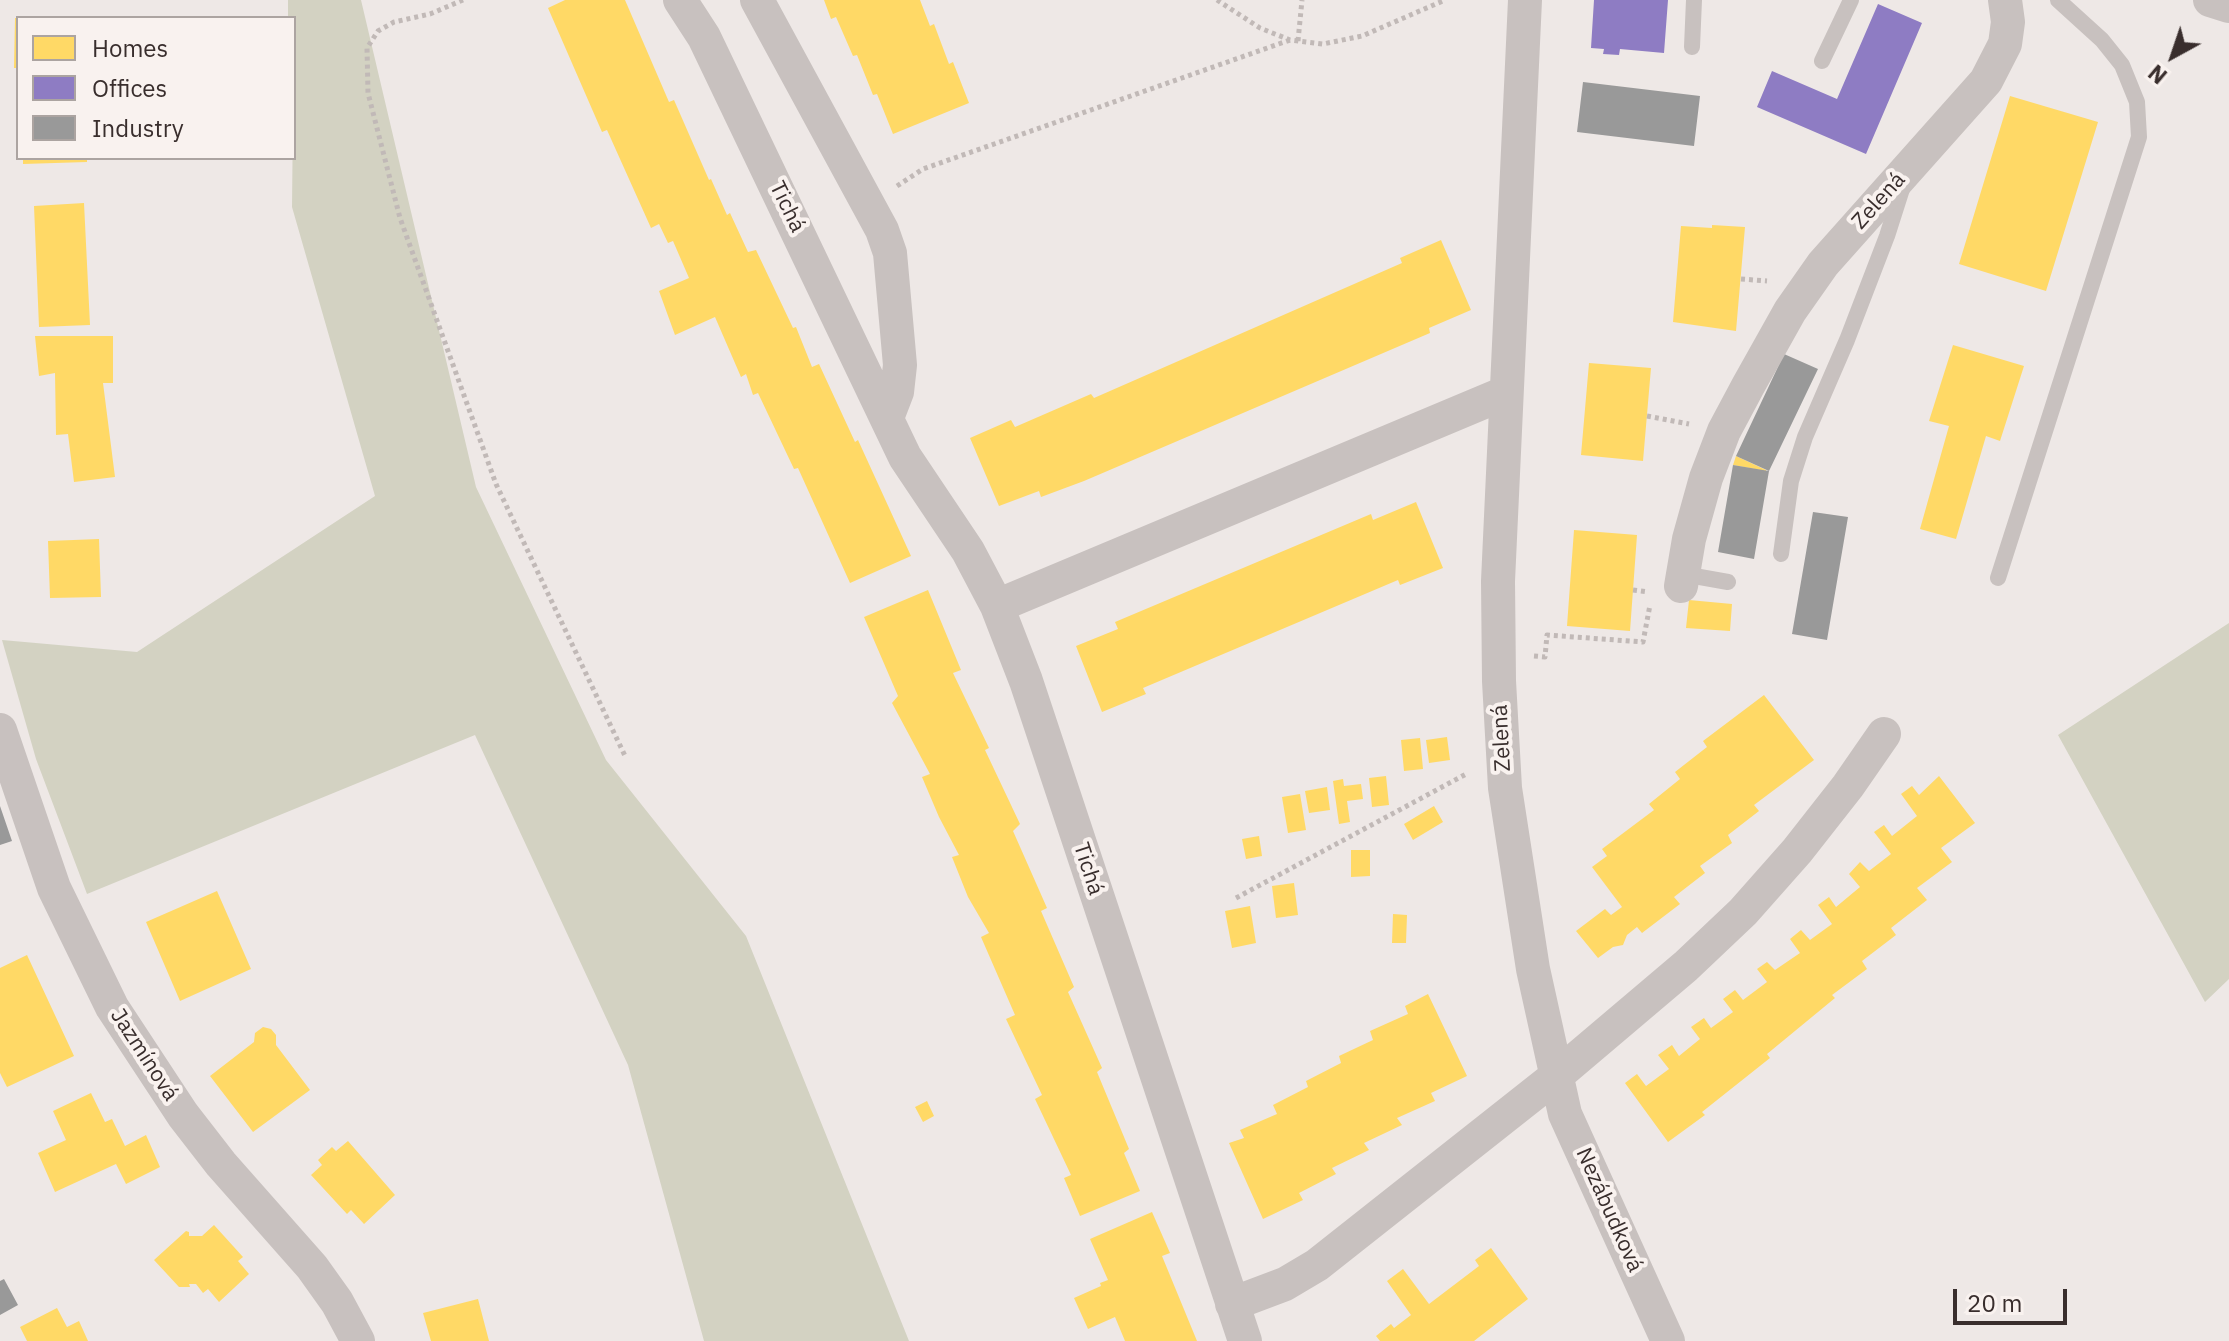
<!DOCTYPE html>
<meta charset="utf-8">
<style>
body{margin:0}
#map{position:relative;width:2229px;height:1341px;overflow:hidden;background:#eee8e6;font-family:"IBM Plex Sans",sans-serif}
canvas{display:block}
.legend{position:absolute;left:16px;top:16px;width:280px;height:144px;box-sizing:border-box;background:#f9f2ef;border:2px solid #aca4a1;margin:0;padding:10px 14px;list-style:none;font-size:24px;color:#392e2d}
.legend li{display:flex;align-items:center;gap:16px;height:40px}
.legend b{width:40px;border:2px solid #aca4a1}
.north{position:absolute;left:2133px;top:16px;width:80px;height:80px;-webkit-text-stroke:6px #f9f2ef;paint-order:stroke;rotate:220deg;font-size:22px;font-weight:700;line-height:32px;text-align:center;color:#392e2d}
.north::after{content:'';display:block;margin:auto;width:28px;height:36px;background:#392e2d;clip-path:polygon(50% 0,100% 100%,50% 72%,0 100%)}
.scale{position:absolute;left:1953px;top:1289px;width:114px;height:36px;box-sizing:border-box;border:4px solid #392e2d;border-top:0;padding-left:10px;font-size:24px;line-height:28px;white-space:nowrap;color:#392e2d;-webkit-text-stroke:6px #f9f2ef;paint-order:stroke}
</style>
<div id="map">
<canvas width="2229" height="1341"></canvas>
<ul class="legend">
<li><b style="height:22px;background:#ffd966"></b>Homes</li>
<li><b style="height:22px;background:#8e7cc3"></b>Offices</li>
<li><b style="height:22px;background:#999"></b>Industry</li>
</ul>
<div class="north">N</div>
<div class="scale">20 m</div>
</div>
<script>
const ctx = document.querySelector('canvas').getContext('2d');
ctx.lineJoin = 'round';
function fillPath(path, color) {
  ctx.fillStyle = color;
  ctx.fill(path, 'evenodd');
}
function poly(rows) {
  const path = new Path2D();
  for (const r of rows) {
    path.moveTo(r[0], r[1]);
    for (let i = 2; i < r.length; i += 2) path.lineTo(r[i], r[i + 1]);
  }
  return path;
}
function stroke(path, color, width, dash) {
  ctx.strokeStyle = color;
  ctx.lineWidth = width;
  ctx.lineCap = dash ? 'butt' : 'round';
  ctx.setLineDash(dash || []);
  ctx.stroke(path);
}
function write(font, color, halo, rows, align = 'center') {
  ctx.font = font + ' "IBM Plex Sans",sans-serif';
  ctx.lineWidth = 8;
  ctx.setLineDash([]);
  ctx.textBaseline = 'middle';
  ctx.strokeStyle = halo;
  ctx.fillStyle = color;
  for (const [text, x, y, turn = 0] of rows) {
    ctx.save();
    ctx.translate(x, y);
    ctx.rotate((+turn || 0) * Math.PI / 180);
    ctx.textAlign = isNaN(turn) ? turn : align;
    if (halo) ctx.strokeText(text, 0, 0);
    ctx.fillText(text, 0, 0);
    ctx.restore();
  }
}
const green = poly([
 [288,0,361,0,476,487,606,760,746,936,909,1341,704,1341,628,1065,475,735,87,894,36,759,2,640,137,652,375,496,292,207,294,18,288,18],
 [2229,623,2229,979,2205,1002,2058,735]
]);
const homes = poly([
 [565,0,625,0,669,102,674,100,709,180,711,179,727,215,730,213,748,252,756,250,793,328,796,327,812,367,819,364,855,442,858,440,911,556,850,583,798,468,794,469,758,393,753,395,746,374,741,377,715,317,675,335,659,291,689,278,673,241,668,243,659,224,651,228,607,130,602,132,585,93,548,8],
 [824,0,920,0,930,26,934,24,949,64,953,62,969,103,893,134,877,94,873,95,857,55,853,56,836,17,831,19],
 [15,18,18,18,18,68,14,68],
 [2010,96,2098,122,2046,291,1959,264],
 [23,158,87,158,87,162,23,164],
 [84,203,90,325,39,327,34,206],
 [1712,225,1745,227,1736,331,1673,322,1681,226,1712,228],
 [1441,240,1471,310,1429,328,1430,333,1084,481,1041,497,1039,491,999,506,970,438,1011,420,1015,427,1091,394,1094,398,1402,263,1400,258],
 [35,336,113,336,113,383,103,383,115,477,74,482,68,434,56,435,55,373,39,376],
 [1953,345,2024,366,2000,441,1986,436,1956,539,1920,529,1949,426,1929,421],
 [1589,363,1651,368,1643,461,1581,455],
 [1736,456,1766,470,1766,471,1733,465],
 [1416,502,1443,568,1400,585,1398,580,1143,688,1146,694,1102,712,1076,646,1118,629,1115,622,1371,514,1373,520],
 [1574,530,1637,535,1630,631,1567,626],
 [99,539,101,597,50,598,48,541],
 [928,590,961,670,953,673,989,748,985,750,1020,824,1013,831,1047,908,1041,911,1074,987,1068,992,1102,1068,1097,1072,1129,1149,1124,1153,1140,1191,1080,1216,1064,1178,1071,1175,1035,1099,1042,1095,1006,1019,1015,1015,981,937,989,933,968,897,952,857,959,855,939,817,922,777,930,774,892,703,898,696,864,617],
 [1689,600,1732,604,1730,631,1686,628],
 [1764,695,1814,760,1754,805,1759,811,1728,835,1732,843,1700,866,1705,873,1674,897,1680,904,1642,933,1637,927,1627,935,1623,945,1613,947,1598,958,1576,931,1605,909,1611,915,1622,907,1592,867,1607,856,1602,849,1654,810,1649,804,1680,779,1675,772,1707,747,1703,741],
 [1447,737,1450,760,1429,763,1426,740],
 [1420,738,1423,769,1404,771,1401,740],
 [1386,776,1389,805,1372,807,1369,778],
 [1939,776,1975,823,1941,848,1952,862,1917,888,1927,900,1891,928,1896,935,1862,961,1867,969,1832,995,1835,998,1767,1054,1770,1058,1702,1112,1705,1115,1668,1142,1625,1083,1637,1074,1646,1086,1669,1069,1658,1055,1672,1045,1679,1056,1700,1039,1691,1027,1704,1018,1711,1028,1733,1012,1723,999,1735,990,1743,1000,1767,982,1757,969,1767,962,1775,970,1800,953,1790,939,1801,930,1810,940,1832,924,1818,905,1829,897,1836,907,1860,887,1849,874,1860,862,1869,871,1891,854,1874,832,1884,825,1892,836,1917,816,1901,794,1912,786,1919,795],
 [1343,779,1344,786,1361,784,1363,799,1347,801,1350,822,1339,824,1333,781],
 [1327,787,1330,810,1309,813,1305,791],
 [1300,794,1306,830,1288,833,1282,797],
 [1434,806,1443,822,1413,840,1404,824],
 [1259,836,1262,856,1246,859,1242,839],
 [1351,850,1370,850,1370,876,1351,877],
 [1294,883,1298,915,1276,918,1272,886],
 [217,891,251,969,180,1001,146,922],
 [1250,906,1256,943,1232,948,1225,911],
 [1393,914,1407,915,1406,943,1392,943],
 [27,955,74,1056,7,1087,0,1073,0,968],
 [1428,994,1467,1076,1431,1093,1435,1101,1397,1118,1402,1125,1364,1143,1369,1150,1332,1168,1336,1174,1299,1193,1303,1200,1263,1219,1229,1143,1244,1138,1240,1130,1277,1114,1273,1105,1308,1087,1306,1081,1341,1063,1339,1056,1373,1040,1370,1031,1408,1014,1405,1006],
 [263,1027,271,1029,276,1035,276,1045,310,1090,253,1132,210,1076,254,1042,255,1033],
 [91,1093,105,1122,112,1119,125,1146,146,1135,160,1167,126,1184,116,1164,55,1192,38,1153,66,1140,53,1111],
 [927,1101,934,1116,923,1122,915,1107],
 [348,1141,395,1195,364,1224,351,1210,347,1214,311,1175,322,1165,318,1160,332,1147,336,1151],
 [1152,1212,1170,1253,1162,1256,1197,1341,1125,1341,1115,1317,1088,1329,1074,1298,1101,1286,1100,1283,1108,1280,1090,1239],
 [214,1225,243,1257,238,1261,249,1274,219,1302,208,1289,203,1293,196,1284,189,1284,190,1287,179,1287,154,1260,186,1231,189,1232,189,1236,202,1236],
 [1491,1248,1528,1299,1474,1341,1380,1341,1376,1336,1391,1324,1394,1328,1411,1315,1387,1281,1403,1269,1429,1304,1479,1266,1475,1260],
 [478,1299,489,1341,431,1341,423,1313],
 [57,1308,67,1327,79,1321,88,1341,27,1341,20,1327]
]);
const offices = poly([
 [1594,0,1668,0,1664,53,1620,49,1619,55,1603,54,1604,49,1591,48],
 [1878,4,1922,23,1866,154,1757,107,1772,71,1837,99]
]);
const industry = poly([
 [1583,82,1700,96,1694,146,1577,132],
 [1784,354,1818,369,1769,471,1736,456],
 [1733,465,1769,471,1754,559,1718,552],
 [1813,512,1848,517,1827,640,1792,634],
 [0,806,12,841,0,845],
 [4,1279,18,1305,0,1315,0,1281]
]);
const path = poly([
 [463,0,430,14,394,22,378,31,367,48,368,93,400,218,496,484,626,758],
 [1217,0,1260,28,1290,40,1323,44,1362,36,1445,0],
 [1298,41,1302,0],
 [897,186,923,169,1290,40],
 [1741,279,1767,281],
 [1647,416,1689,424],
 [1633,590,1648,592],
 [1534,656,1545,657,1547,635,1643,642,1650,605],
 [1236,898,1468,773]
]);
const service = poly([
 [1692,47,1694,0],
 [1822,61,1851,0],
 [1781,554,1791,481,1805,437,1847,340,1887,236,1902,189],
 [1683,574,1728,582],
 [1998,578,2139,137,2137,102,2122,65,2102,40,2058,0]
]);
const minor = poly([
 [680,0,704,37,905,457,968,551,997,606,1026,681,1245,1341],
 [757,0,882,230,890,253,900,365,897,392,887,418],
 [1525,0,1498,581,1499,681,1505,788,1533,969,1565,1114,1668,1341],
 [2210,0,2229,6],
 [1681,586,1689,539,1706,478,1724,431,1748,386,1790,311,1823,264,1986,81,2005,44,2008,22,2005,0],
 [997,606,1505,393],
 [0,730,54,888,112,1007,183,1115,221,1164,312,1267,337,1302,358,1341],
 [1232,1304,1285,1284,1317,1265,1555,1077,1686,966,1743,912,1797,851,1848,786,1884,734]
]);
const streetNames = [
 ["Zelená",1879,201,-48],
 ["Tichá",787,207,64],
 ["Zelená",1502,738,-93],
 ["Tichá",1088,869,72],
 ["Jazmínová",144,1055,57],
 ["Nezábudková",1609,1210,66]
];
fillPath(green, '#d3d2c2');
fillPath(homes, '#ffd966');
fillPath(offices, '#8e7cc3');
fillPath(industry, '#999');
stroke(path, '#c1b9b7', 5, [4, 4]);
stroke(service, '#c8c1bf', 16);
stroke(minor, '#c8c1bf', 34);
write('22px', '#392e2d', '#f9f2ef', streetNames);
</script>
